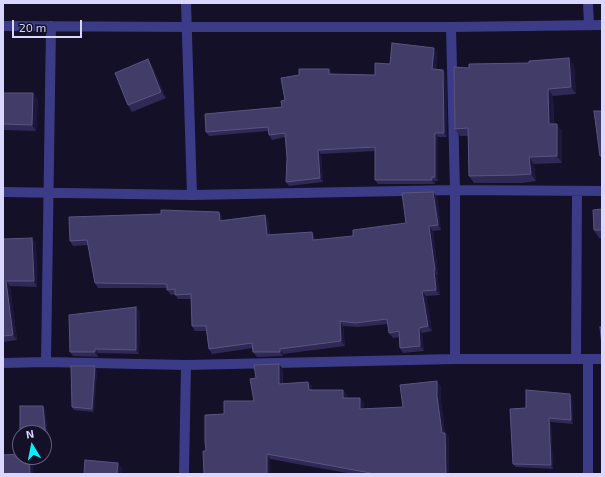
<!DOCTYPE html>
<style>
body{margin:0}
#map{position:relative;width:605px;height:477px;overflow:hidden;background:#131028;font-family:"Exo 2",sans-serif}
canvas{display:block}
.frame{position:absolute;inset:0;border:4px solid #dad7ff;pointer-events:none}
.north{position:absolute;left:12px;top:425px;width:40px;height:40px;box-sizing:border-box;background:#131028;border:1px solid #63607e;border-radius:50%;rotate:350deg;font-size:11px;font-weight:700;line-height:16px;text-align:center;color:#dad7ff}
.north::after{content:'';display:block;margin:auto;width:14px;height:18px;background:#03f0ff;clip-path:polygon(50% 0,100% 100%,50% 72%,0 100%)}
.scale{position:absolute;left:12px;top:20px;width:70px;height:18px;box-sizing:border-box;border:2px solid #dad7ff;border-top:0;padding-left:5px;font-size:12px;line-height:14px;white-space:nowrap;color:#dad7ff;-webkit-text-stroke:3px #131028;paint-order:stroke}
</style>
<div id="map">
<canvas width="605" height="477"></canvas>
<div class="frame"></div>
<div class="north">N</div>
<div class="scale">20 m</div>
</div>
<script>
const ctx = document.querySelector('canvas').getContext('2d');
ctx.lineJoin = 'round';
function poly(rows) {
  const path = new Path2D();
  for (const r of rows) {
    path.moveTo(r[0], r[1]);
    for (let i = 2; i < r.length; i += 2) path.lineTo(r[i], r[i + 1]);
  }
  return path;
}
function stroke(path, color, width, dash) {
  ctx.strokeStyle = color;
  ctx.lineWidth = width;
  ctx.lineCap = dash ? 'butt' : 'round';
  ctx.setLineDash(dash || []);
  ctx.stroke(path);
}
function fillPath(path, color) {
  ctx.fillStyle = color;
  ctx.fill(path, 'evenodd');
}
const minor = poly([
 [186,3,192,195],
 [588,3,589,25],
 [3,26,187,27,451,27,602,25],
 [451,27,455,190,455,359],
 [3,192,192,195,455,190,602,191],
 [576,359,577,191],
 [46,362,51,26],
 [3,363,46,362,186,365,455,359,602,359],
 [184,474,186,365],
 [588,474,588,359]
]);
const wall = poly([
 [437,52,436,70,443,70,446,74,447,137,438,137,438,181,434,181,435,184,378,184,375,180,375,151,321,154,323,182,289,186,286,182,287,158,285,137,272,140,269,135,269,131,209,136,206,132,282,107,285,100,299,75,329,69,332,74,375,75,390,64],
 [148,59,152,66,166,98,132,112,128,105],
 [574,65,576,94,553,96,554,124,562,131,562,163,534,164,536,181,522,183,474,183,469,176,468,136,460,136,455,129,469,68],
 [3,93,33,93,38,100,36,131,3,130],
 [433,192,437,197,441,230,433,231,438,274,437,275,440,295,426,296,432,331,422,333,424,351,403,353,400,348,399,337,393,338,389,333,388,324,358,327,343,326,345,346,283,354,283,356,257,357,253,352,253,348,212,354,209,349,206,331,195,331,192,326,191,299,178,299,175,294,171,295,167,290,167,288,98,288,95,283,88,245,73,246,70,241,161,214,219,212,222,217,222,220,265,215,268,220,270,235,312,232,315,237,316,240,353,236,406,223],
 [602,209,602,238,599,238,594,230],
 [3,239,36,243,37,287,10,286,17,340,3,342],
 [140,311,139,354,98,353,98,357,73,356,70,352],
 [283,369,283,384,308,382,312,387,312,390,343,390,347,395,347,398,360,398,364,403,363,409,403,407,441,386,441,401,445,433,449,437,449,474,352,474,270,459,206,451,224,414,254,401,256,378],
 [97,370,94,412,74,410,72,407],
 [570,394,572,397,573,424,551,422,553,469,516,467,513,464,526,408],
 [45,409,50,453,44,453,44,433]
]);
const shadedWall = poly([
 [434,48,437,52,435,74,432,69],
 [569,58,574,65,576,94,571,87],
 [148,59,152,66,166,98,161,92],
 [329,69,332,73,332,78,329,74],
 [443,70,446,74,447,137,444,133],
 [548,89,553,96,554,131,549,124],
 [33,93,38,100,36,131,32,125],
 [557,124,562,131,562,163,557,156],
 [435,133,438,137,438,181,435,177],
 [318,150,321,154,323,182,320,178],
 [529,157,534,164,536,181,531,174],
 [432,177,434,181,435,184,432,180],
 [433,192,437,197,441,230,438,225],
 [219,212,222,217,223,226,220,221],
 [265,215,268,220,270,240,267,235],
 [429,226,433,231,438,274,435,270],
 [312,232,315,237,316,245,313,240],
 [32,238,36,243,37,287,34,281],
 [434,270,437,275,440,295,436,290],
 [6,281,10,286,17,340,13,335],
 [422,291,426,296,432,331,428,326],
 [136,307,140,311,139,354,136,350],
 [340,321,343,326,345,346,341,341],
 [419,328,422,333,424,351,420,346],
 [95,349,98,353,98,357,95,352],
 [280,349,283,354,283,356,280,352],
 [279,364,283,369,282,389,279,384],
 [95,366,97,370,94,412,92,409],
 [437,381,441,386,441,401,445,436,445,433,449,437,449,474,446,474,437,396],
 [308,382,312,387,312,395,309,390],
 [343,390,347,395,347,403,343,398],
 [570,394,572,397,573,424,571,420],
 [360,398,364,403,363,414,360,409],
 [43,406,45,409,50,453,47,449],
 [549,418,551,422,553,469,551,465],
 [267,454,270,459,271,474,267,474],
 [29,457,31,457,33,460,34,474,30,474],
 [118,463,123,469,122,474,117,474]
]);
const building = poly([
 [392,43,434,48,432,69,443,70,444,133,435,133,435,177,432,177,432,180,375,180,375,147,318,150,320,178,286,182,287,158,285,133,269,135,268,127,206,132,205,114,282,107,281,101,285,100,281,78,299,75,299,69,329,69,329,74,375,75,375,63,390,64,392,43],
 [569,58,571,87,548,89,549,124,557,124,557,156,529,157,531,174,517,175,469,176,468,128,455,129,454,67,469,68,469,64,529,63,529,61,569,58],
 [148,59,161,92,128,105,115,73,148,59],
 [3,93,33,93,32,125,3,124,3,93],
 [594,111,602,111,602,156,600,156,594,111],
 [433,192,438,225,429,226,435,270,434,270,436,290,422,291,428,326,419,328,420,346,400,348,399,331,389,333,387,319,355,323,340,321,341,341,280,349,280,352,253,352,252,343,209,349,206,326,192,326,191,294,175,295,175,289,167,290,167,284,95,283,87,240,70,241,69,217,161,214,161,210,219,212,220,221,265,215,267,235,312,232,313,240,353,236,353,230,406,223,402,193,433,192],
 [602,209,602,230,594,230,593,210,602,209],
 [32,238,34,281,6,281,13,335,3,336,3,239,32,238],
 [136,307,136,350,95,349,95,352,70,352,69,315,136,307],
 [600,327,602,327,602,346,600,327],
 [279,364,279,384,308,382,309,390,343,390,343,398,360,398,360,409,403,407,400,385,437,381,437,396,442,433,445,433,446,474,376,474,267,454,267,474,204,474,203,451,206,451,205,441,205,415,224,414,224,401,254,401,250,379,256,378,254,365,279,364],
 [71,366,95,366,92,409,72,407,71,366],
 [526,390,570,394,571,420,549,418,551,465,513,464,510,409,526,408,526,390],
 [20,406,43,406,47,449,44,449,44,433,20,433,20,406],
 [20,454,20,457,29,457,30,474,3,474,3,455,20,454],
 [85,460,118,463,117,474,84,474,85,460]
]);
stroke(minor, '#3b3b87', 10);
fillPath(wall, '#302956');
fillPath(shadedWall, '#1d173c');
fillPath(building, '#423c68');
stroke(building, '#5a5480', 1);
</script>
